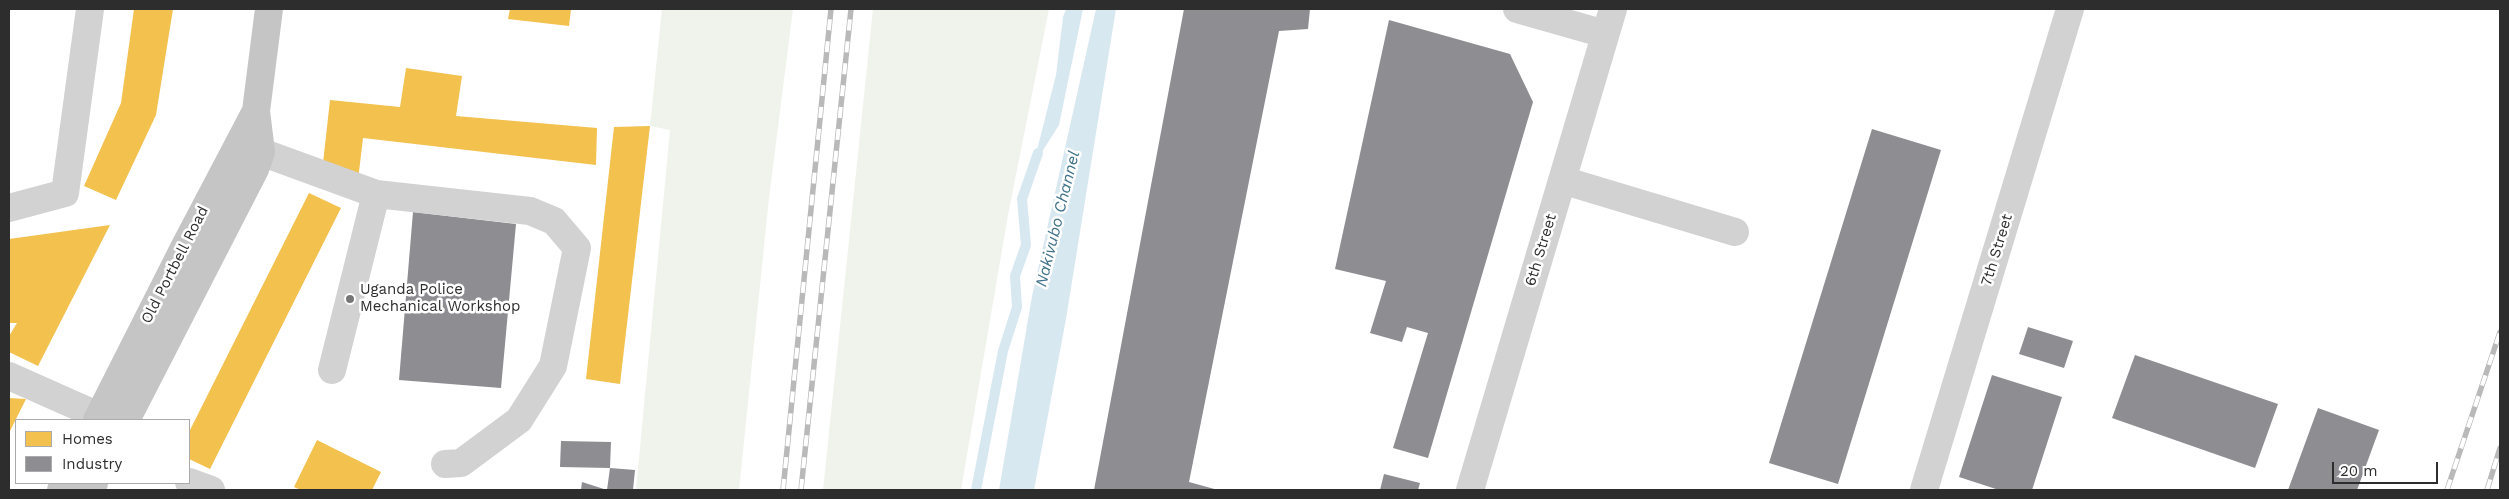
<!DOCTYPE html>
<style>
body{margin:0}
#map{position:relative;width:2509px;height:499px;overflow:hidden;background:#fff;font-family:"Work Sans",sans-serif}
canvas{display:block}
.frame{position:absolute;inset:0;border:10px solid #2d2d2d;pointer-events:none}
.legend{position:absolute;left:15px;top:419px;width:175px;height:65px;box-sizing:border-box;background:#fff;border:1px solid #ababab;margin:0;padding:6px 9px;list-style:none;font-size:15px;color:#2d2d2d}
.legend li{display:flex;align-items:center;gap:10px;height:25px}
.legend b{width:25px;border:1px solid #ababab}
.scale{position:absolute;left:2332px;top:462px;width:106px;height:22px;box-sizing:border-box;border:2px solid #2d2d2d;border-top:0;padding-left:6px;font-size:15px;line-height:18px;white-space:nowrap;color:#2d2d2d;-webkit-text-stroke:4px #fff;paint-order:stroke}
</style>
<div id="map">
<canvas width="2509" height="499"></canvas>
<div class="frame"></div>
<ul class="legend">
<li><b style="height:14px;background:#f2c14e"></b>Homes</li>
<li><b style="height:14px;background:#8d8d92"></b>Industry</li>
</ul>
<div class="scale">20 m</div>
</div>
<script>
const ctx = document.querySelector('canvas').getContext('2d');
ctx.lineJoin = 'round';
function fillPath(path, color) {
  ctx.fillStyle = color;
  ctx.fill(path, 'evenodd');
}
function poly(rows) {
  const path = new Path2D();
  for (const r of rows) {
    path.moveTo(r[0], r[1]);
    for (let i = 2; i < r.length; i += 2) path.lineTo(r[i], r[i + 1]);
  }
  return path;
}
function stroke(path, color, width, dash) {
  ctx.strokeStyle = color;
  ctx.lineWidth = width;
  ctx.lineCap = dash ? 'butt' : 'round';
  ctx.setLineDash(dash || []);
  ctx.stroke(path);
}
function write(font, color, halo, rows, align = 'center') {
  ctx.font = font + ' "Work Sans",sans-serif';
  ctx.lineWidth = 5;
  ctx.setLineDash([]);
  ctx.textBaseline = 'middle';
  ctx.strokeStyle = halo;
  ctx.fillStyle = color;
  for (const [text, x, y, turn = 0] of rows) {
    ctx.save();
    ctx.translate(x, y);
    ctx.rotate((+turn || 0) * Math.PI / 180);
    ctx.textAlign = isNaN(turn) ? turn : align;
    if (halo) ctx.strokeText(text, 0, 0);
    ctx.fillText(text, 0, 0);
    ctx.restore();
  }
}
const green = poly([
 [662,9,793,9,769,198,739,490,636,490,670,130,650,126],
 [873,9,1049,9,1008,215,961,490,823,490]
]);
const water = poly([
 [1066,9,1083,9,1059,125,1033,166,1056,75,1063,17],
 [1096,9,1116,9,1066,319,1034,490,999,490,1032,296]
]);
const homes = poly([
 [134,9,173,9,156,115,116,200,84,186,121,103],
 [510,9,571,9,569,26,508,19],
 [406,68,462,76,456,116,597,128,596,165,363,138,358,180,323,163,330,100,400,107],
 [650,126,620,384,586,379,614,127],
 [309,193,341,208,210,469,189,459,189,432],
 [110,225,38,366,9,352,9,336,17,323,9,323,9,239],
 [9,398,26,399,9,433],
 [317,440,381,472,372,490,301,490,294,487]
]);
const industry = poly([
 [1184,9,1310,9,1308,29,1279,31,1189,482,1218,490,1094,490],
 [1389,20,1510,54,1533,102,1428,458,1393,448,1428,333,1407,327,1402,342,1370,333,1386,281,1335,269],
 [1872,129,1941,150,1838,484,1769,463],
 [413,212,516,224,501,388,399,380],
 [2028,327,2073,341,2064,368,2019,354],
 [2135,355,2278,404,2255,468,2112,418],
 [1992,375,2062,397,2032,490,1999,490,1959,477],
 [2318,408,2379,430,2357,490,2288,490],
 [561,441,611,442,610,468,560,467],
 [610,468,635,470,633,490,581,490,582,482,607,490],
 [1384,474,1420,483,1418,490,1380,490]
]);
const stream = poly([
 [976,490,1003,351,1017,307,1015,276,1026,245,1022,199,1038,153]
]);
const minor = poly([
 [1517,9,1605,34],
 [261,152,376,194,332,370],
 [1562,180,1735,232],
 [376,194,530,211,554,221,577,248,553,366,519,420,461,463,445,464],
 [9,208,65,193,90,9],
 [9,376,99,416],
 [189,482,211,490],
 [1470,490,1613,9],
 [1924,490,2070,9]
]);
const major = poly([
 [97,420,185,246,256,111],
 [126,420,255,169,261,152,256,111,269,9],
 [61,490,65,483],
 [90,490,94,483]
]);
const rail = poly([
 [783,490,831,9],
 [801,490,851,9],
 [2447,490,2500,332],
 [2487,490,2500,448]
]);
const markers = [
 [350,299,5,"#767676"]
];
const streetNames = [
 ["6th Street",1541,250,-73],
 ["7th Street",1997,250,-73],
 ["Old Portbell Road",175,265,-63]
];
const poiNames = [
 ["Uganda Police",360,290],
 ["Mechanical Workshop",360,307]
];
const waterNames = [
 ["Nakivubo Channel",1058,219,-76]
];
fillPath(green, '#f0f3eb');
fillPath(water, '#d8e8f0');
fillPath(homes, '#f2c14e');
fillPath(industry, '#8d8d92');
stroke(stream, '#d8e8f0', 10);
stroke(minor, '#d2d2d2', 28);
stroke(major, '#c5c5c5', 28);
stroke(rail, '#b9b9b9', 5.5);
stroke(rail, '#fff', 4, [11]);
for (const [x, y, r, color] of markers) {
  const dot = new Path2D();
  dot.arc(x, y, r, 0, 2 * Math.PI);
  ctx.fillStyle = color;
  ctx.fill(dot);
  stroke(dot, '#fff', 2);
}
write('15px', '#2d2d2d', '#fff', streetNames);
write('15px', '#2d2d2d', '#fff', poiNames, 'left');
write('italic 16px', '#40728a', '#fff', waterNames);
</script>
